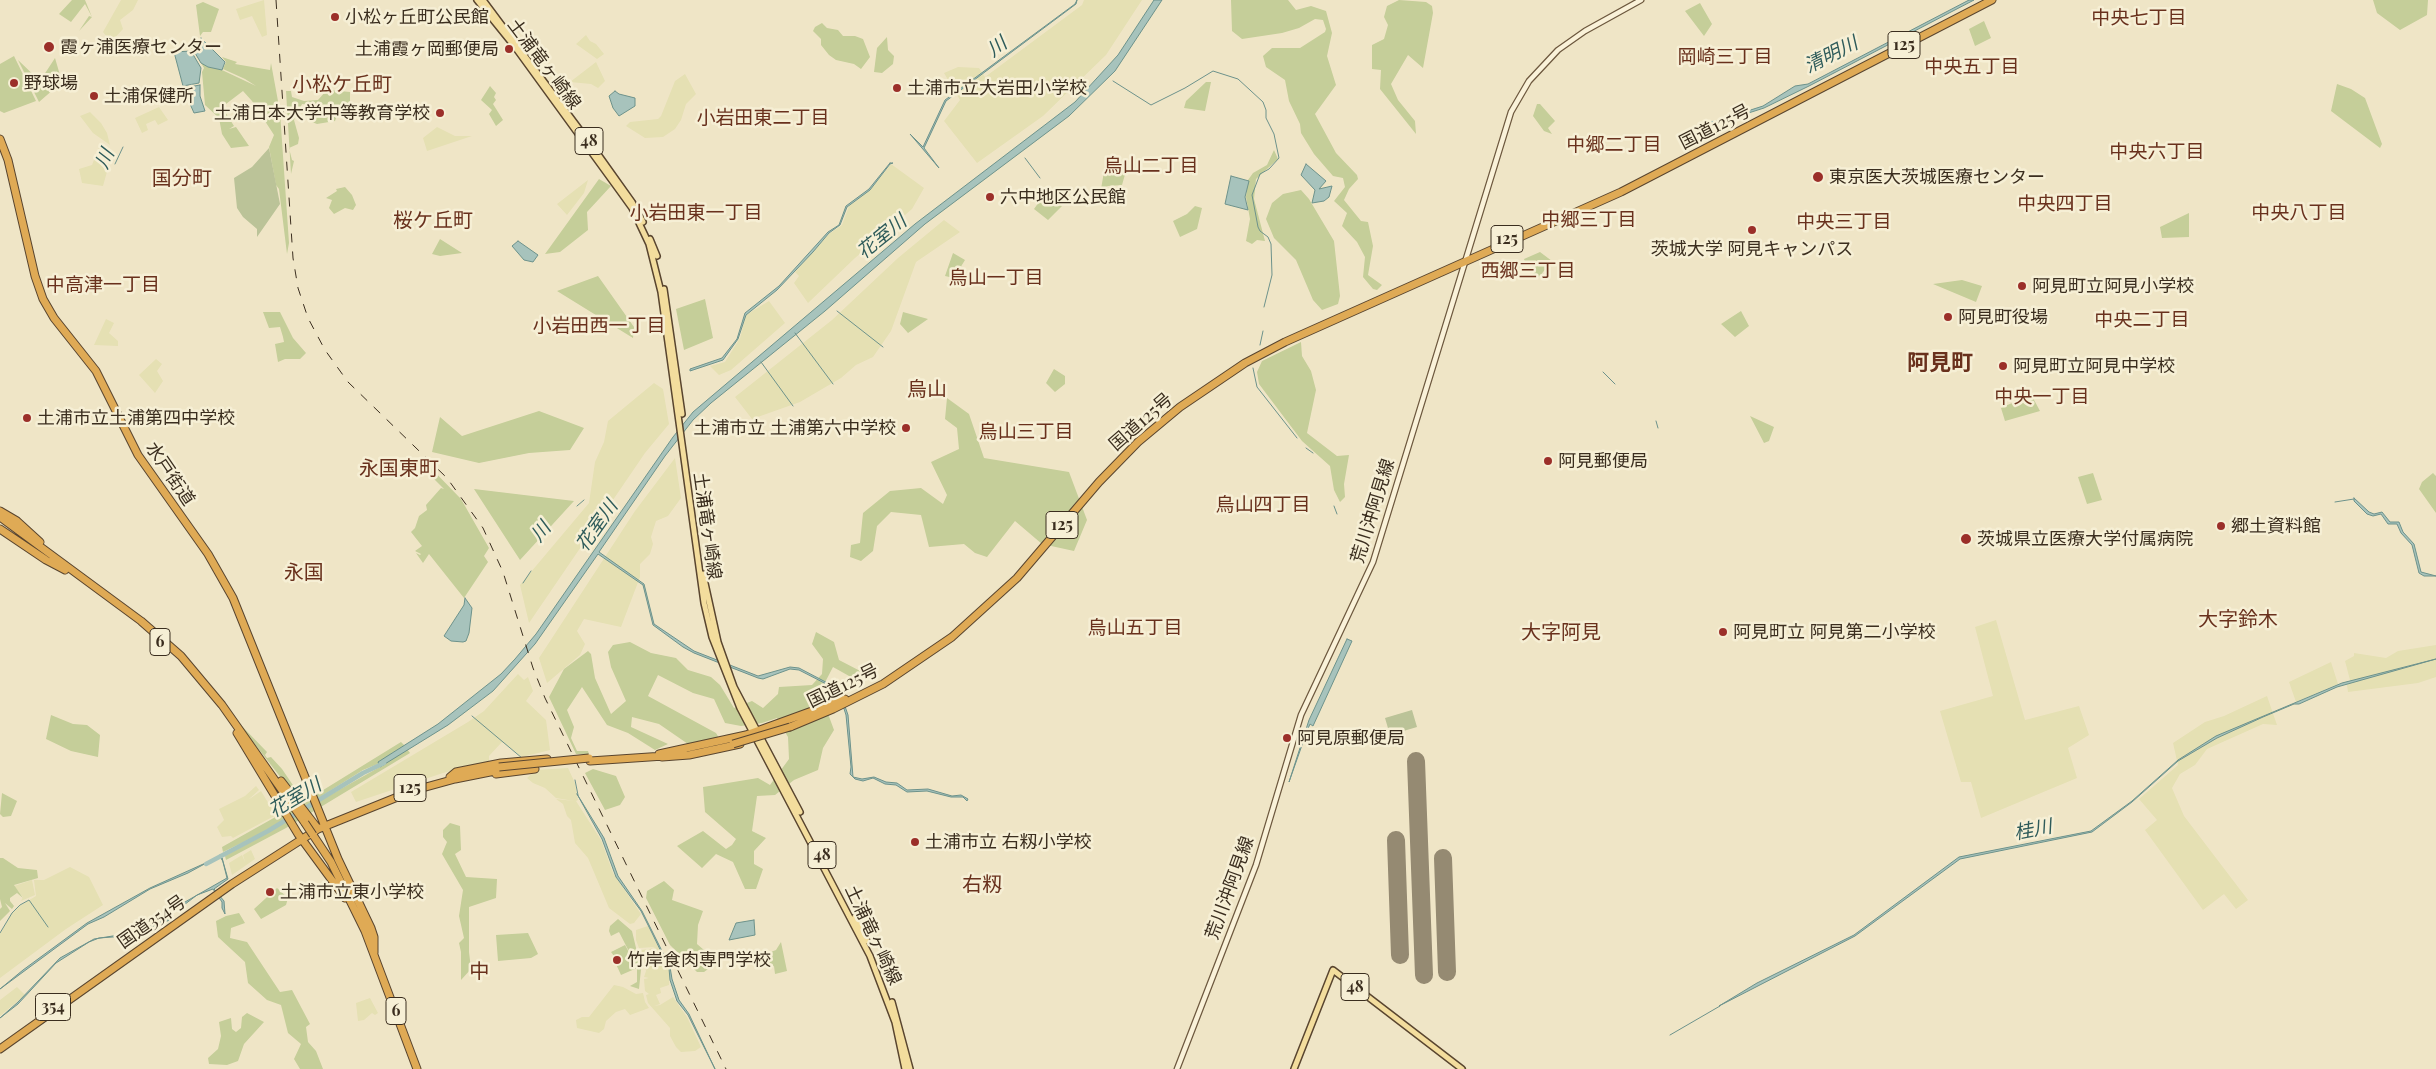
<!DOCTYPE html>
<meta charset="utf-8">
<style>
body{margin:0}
canvas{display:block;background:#efe5c6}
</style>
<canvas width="2436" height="1069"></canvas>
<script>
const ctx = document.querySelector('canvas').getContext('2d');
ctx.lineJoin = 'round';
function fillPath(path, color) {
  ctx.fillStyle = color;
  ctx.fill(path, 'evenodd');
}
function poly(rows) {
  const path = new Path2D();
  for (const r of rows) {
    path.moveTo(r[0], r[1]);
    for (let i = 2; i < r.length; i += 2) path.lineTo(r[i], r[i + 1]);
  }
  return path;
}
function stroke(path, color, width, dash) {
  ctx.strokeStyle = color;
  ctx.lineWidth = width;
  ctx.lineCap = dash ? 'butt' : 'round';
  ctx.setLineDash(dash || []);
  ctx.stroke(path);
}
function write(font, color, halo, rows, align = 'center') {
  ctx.font = font + ' "Playfair Display","Noto Sans JP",serif';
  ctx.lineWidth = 5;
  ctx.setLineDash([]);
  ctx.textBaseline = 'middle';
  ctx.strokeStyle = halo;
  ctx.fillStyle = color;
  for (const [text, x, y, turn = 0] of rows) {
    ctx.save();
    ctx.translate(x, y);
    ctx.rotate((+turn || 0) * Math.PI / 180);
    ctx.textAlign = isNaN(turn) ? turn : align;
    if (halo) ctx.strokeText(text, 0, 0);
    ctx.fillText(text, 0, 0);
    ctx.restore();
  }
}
const farmland = poly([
 [121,0,138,0,133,10,120,20,123,29,111,42,103,32],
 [264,0,267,35,262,37,252,16,240,20,236,9],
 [1084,0,1142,0,1106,55,1043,116,977,163,944,121,960,100,944,73,958,67,979,68,985,77,1082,5],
 [586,35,590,41,596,44,604,54,597,59,576,44],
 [596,62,605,81,598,88,591,84,570,82],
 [685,74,696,94,686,104,681,120,675,129,663,137,645,138,626,126,630,122,658,119,661,116,675,81],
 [159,107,168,120,158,125,155,120,146,124,148,130,142,133,135,118],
 [90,112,101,123,107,133,110,145,93,133,80,116],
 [437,127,455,136,472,136,427,151,423,138],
 [101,142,109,148,104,158,110,161,103,186,82,183,79,169,92,165],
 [891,164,924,188,912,209,855,258,808,303,794,283,799,276,795,272,829,234,842,225,849,206,870,190],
 [588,180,584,193,567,215,557,204],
 [944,220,960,232,916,262,891,331,873,357,856,365,841,378,800,402,752,419,735,397,832,320,898,258],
 [769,301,785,323,731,370,719,375,710,366,725,362,740,338,746,315],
 [106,319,114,323,109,333,118,341,118,346,94,345],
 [156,359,162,364,157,371,163,381,155,393,139,375],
 [654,383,663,389,669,424,645,453,529,623,520,585,589,503,595,462,604,442,608,421],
 [675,458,681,498,668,516,656,521,651,537,653,544,650,554,640,564,640,577,621,627,584,619,577,631,585,644,580,655,547,683,539,658,635,511],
 [1996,620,2025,720,2079,706,2089,735,2068,748,2077,778,1981,818,1971,782,1961,782,1940,711,1993,696,1975,627],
 [2436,645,2436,677,2418,683,2348,692,2347,685,2350,680,2345,661,2354,656,2354,653,2386,658,2398,651],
 [2331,662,2338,684,2296,702,2289,682],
 [518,674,524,680,528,677,533,691,526,701,546,720,550,750,522,757,502,742,489,756,489,762,443,773,356,802,351,792,468,722,484,711],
 [2267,696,2277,725,2263,724,2207,749,2195,765,2180,774,2172,788,2184,816,2248,900,2236,909,2224,894,2203,910,2145,830,2157,820,2139,799,2178,765,2173,743,2205,722,2224,716],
 [568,768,575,783,578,800,576,801,601,840,613,873,641,914,634,923,630,924,609,908,588,858,575,843,571,820,567,816,563,804,556,799,574,801,556,798,545,788,533,783,527,778,536,770],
 [256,786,259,790,248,800,261,791,272,809,278,814,233,838,231,836,222,837,217,827,224,820,219,809,245,796],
 [251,850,255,859,232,875,229,863,242,855,245,862,243,855],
 [70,867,89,877,103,905,66,929,0,978,0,934,12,913,21,905,36,896,34,880,44,880],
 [32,880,35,895,21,901,23,897,14,886],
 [648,926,670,971,669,985,660,988,661,993,656,995,660,1004,654,1006,660,1005,673,997,687,1017,701,1047,695,1051,681,1052,676,1047,670,1036,670,1028,648,1003,646,995,649,994,645,991,644,979,649,978,644,977,646,971,641,950,650,949,655,947,639,948,636,940,636,930],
 [614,985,623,987,636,994,643,993,645,1002,649,1008,630,1015,625,1009,616,1012,606,1021,604,1029,599,1033,577,1028,576,1020,582,1017,589,1017],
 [17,987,25,995,0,1016,0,1000],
 [370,998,378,1013,375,1015,372,1013,364,1020,358,1021,356,1003]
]);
const green = poly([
 [72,0,85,0,92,17,79,31,89,16,92,17,85,4,71,22,59,14],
 [1231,0,1288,0,1296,10,1311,6,1326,11,1332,33,1327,56,1336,85,1315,114,1336,153,1357,175,1358,179,1349,189,1344,200,1361,221,1368,222,1373,246,1368,275,1382,285,1377,290,1373,289,1363,277,1365,257,1357,242,1342,226,1347,213,1334,201,1345,187,1343,178,1333,176,1314,154,1301,133,1300,124,1289,101,1285,80,1266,67,1263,56,1272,48,1300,48,1325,32,1326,29,1323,20,1315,19,1299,28,1282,33,1242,39,1232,31],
 [1399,0,1426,2,1432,6,1433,13,1423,68,1408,55,1391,84,1398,100,1415,121,1416,134,1380,89,1381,70,1372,69,1372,45,1384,39,1388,25,1384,17,1387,6],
 [2373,0,2428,0,2427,15,2400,30,2377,13],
 [203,2,219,9,211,32,203,32,200,36,196,5],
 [1700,3,1712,24,1704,36,1685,11],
 [1984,21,1991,38,1975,46,1969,29],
 [822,23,827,28,838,30,843,36,855,36,863,39,870,57,861,69,854,64,836,60,829,55,821,45,821,39,813,31,815,27],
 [887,37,888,50,894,56,893,64,882,73,874,72,877,48],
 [14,56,36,101,4,113,0,111,0,64],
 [222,57,237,62,235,64,270,70,271,63,280,112,289,243,287,254,279,189,276,185,269,147,274,135,252,101,243,91,222,107,234,126,229,129,236,127,249,146,231,148,222,134,219,118,205,105,202,72,204,68,201,63,208,67,222,70,256,86,245,79,223,69,226,62],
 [55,58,62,82,39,102,18,60,40,81],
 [1206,82,1211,82,1205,111,1184,108,1186,101],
 [2337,84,2351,89,2365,98,2382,144,2380,148,2331,111],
 [490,86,496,93,494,97,496,100,493,104,503,120,496,126,489,114,492,110,481,100],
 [330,90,350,92,350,103,340,108,335,121,317,124,312,122,312,105,302,104,294,120,299,138,298,144,289,148,292,160,294,161,291,174,286,91,291,91,292,97,304,101,318,100,325,92],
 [1537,104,1540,104,1555,121,1548,128,1552,134,1544,131,1533,116],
 [1274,150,1278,159,1256,179,1254,199,1265,241,1257,240,1252,244,1246,241,1250,219,1246,197,1248,180,1253,173,1267,165],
 [1105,166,1126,171,1122,185,1108,186,1101,189],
 [599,179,611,186,587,212,588,230,560,252,545,254],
 [345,187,352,195,356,205,353,210,345,208,334,214,329,208,332,200,326,198,337,191,336,189],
 [1301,190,1309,199,1334,241,1340,296,1338,304,1322,310,1313,300,1296,260,1274,238,1266,219,1272,203,1283,194],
 [1046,192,1062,206,1048,220,1034,209],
 [1195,206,1202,208,1197,229,1180,237,1173,221,1187,214],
 [2189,213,2189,237,2162,238,2160,227],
 [440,239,462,253,440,256,432,254],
 [1540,252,1552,261,1539,277,1528,270,1524,259],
 [953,253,965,260,954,278,945,276],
 [598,276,634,327,633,338,557,291],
 [1962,280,1982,286,1976,302,1933,284],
 [705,299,713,338,684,350,676,309],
 [1741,311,1749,326,1735,337,1721,324],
 [263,312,280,312,293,338,306,353,300,359,285,359,278,362,275,344,284,342,283,337,280,327,269,328],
 [903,312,928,319,908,333,900,324],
 [1301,342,1302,356,1311,371,1316,390,1307,433,1337,456,1349,455,1344,484,1345,497,1340,502,1334,490,1330,466,1302,441,1259,384,1257,372,1262,361],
 [1054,369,1065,376,1065,384,1055,392,1046,383],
 [2025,397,2027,400,2033,398,2040,411,2005,421,2001,408],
 [947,398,969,414,984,458,1069,472,1087,520,1074,551,1042,544,1015,521,987,557,975,553,964,544,929,547,921,515,891,512,877,526,873,551,861,561,850,557,851,545,860,543,863,513,890,491,921,488,943,504,947,495,931,462,959,449,957,428,945,419],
 [539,411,584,428,570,450,529,453,479,463,432,452,440,417,462,436],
 [1750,416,1774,427,1769,441,1764,443],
 [428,465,461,499,489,548,484,556,488,562,464,598,429,554,423,563,416,553,420,555,421,554,415,551,422,546,411,532,415,528,419,516,427,510,426,505,441,488,444,489,428,473,430,472,424,470],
 [2093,473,2102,500,2087,504,2078,477],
 [2433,473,2436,476,2436,513,2419,489,2422,482],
 [474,489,574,501,520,560],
 [816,632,834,642,839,660,866,674,858,681,833,667,820,692,834,730,823,748,818,770,794,780,775,795,757,796,752,831,766,838,754,851,754,864,763,869,756,889,745,889,733,862,716,854,702,868,677,846,703,831,726,849,732,845,736,839,705,812,703,787,758,778,770,785,789,759,788,737,777,718,762,723,741,726,725,723,714,699,693,693,658,675,648,696,716,733,719,738,688,744,659,724,632,717,631,727,668,744,655,750,628,733,607,725,582,687,567,710,574,727,571,738,577,751,588,751,589,754,576,754,549,697,564,669,588,651,591,654,595,678,611,714,626,701,611,667,608,652,613,645,630,642,651,653,676,658,688,670,711,677,720,685,734,708,752,701,763,708,778,694,779,687,812,685,822,674,823,659,812,644],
 [51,715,73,724,87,725,100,735,98,757,71,751,46,739],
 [236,720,267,752,265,755,267,758,271,757,282,769,301,797,299,801],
 [401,742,405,746,392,753,385,761,363,770,266,831,223,852,222,847,320,792],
 [407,749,410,753,286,828,226,860,225,856,271,831,307,808,385,764,396,756,396,753],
 [593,769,616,776,625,797,620,805,605,810,585,773],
 [2,793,17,801,11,816,3,817,0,814],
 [450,823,460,826,461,850,455,854,466,877,497,879,496,898,469,907,469,952,471,969,461,980,461,952,459,943,464,938,459,916,463,890,442,854,447,842,443,837,443,830],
 [0,858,3,858,18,868,37,870,38,878,14,885,23,898,17,893,10,898,10,901,14,906,12,909,5,903,10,911,0,921,0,909,2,907,0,899],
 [664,881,674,890,672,900,703,911,698,925,697,944,718,962,704,972,697,972,670,945,646,898,647,891],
 [277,888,288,898,286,905,261,919,254,909],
 [239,913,245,923,231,928,230,938,247,942,280,992,292,990,310,1024,306,1027,308,1042,316,1051,323,1069,300,1069,294,1059,301,1044,288,1033,281,1005,267,1000,248,983,245,962,218,937,216,921,226,916],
 [618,919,632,931,641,969,639,989,630,986,637,982,637,968,621,975,615,962,617,960,611,952,625,945,637,967,619,932,611,936,609,931,610,926],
 [528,933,538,954,531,958,498,961,496,935],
 [781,942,787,971,775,974,774,966,770,967,768,953,776,950],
 [247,1013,264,1022,244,1044,238,1061,227,1065,209,1064,208,1058,218,1049,221,1036,219,1022,231,1018,232,1029,236,1032,241,1028,242,1017]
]);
const cemetery = poly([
 [269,148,280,204,257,237,257,229,243,217,237,208,234,178,252,167],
 [1412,710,1417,727,1390,735,1385,718]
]);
const water = poly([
 [1077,0,1076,4,946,101,924,148,939,168,910,134,923,147,945,100,1075,4,1077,0],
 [1154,0,1162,0,1115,71,1069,116,925,224,825,311,711,403,693,420,665,456,599,552,644,584,654,624,694,651,758,676,790,667,799,668,839,689,848,715,853,777,862,779,874,777,886,782,897,783,907,790,928,789,952,796,961,795,968,799,967,801,963,797,951,797,927,791,907,792,896,785,885,784,873,778,863,781,855,779,850,774,851,767,846,715,838,690,799,670,790,669,763,679,758,678,694,653,683,647,653,625,643,585,598,554,535,644,493,691,448,725,380,767,378,762,438,724,501,674,515,659,536,634,673,437,693,412,915,224,1075,102,1118,55,1154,0],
 [1969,0,1974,0,1809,86,1764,108,1708,126,1707,124,1763,106,1795,86,1808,84,1969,0],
 [201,38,225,62,222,70,208,67,201,63,192,48,201,38],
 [191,51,201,68,199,83,183,86,174,52,191,51],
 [200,85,200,96,205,111,194,113,183,88,200,85],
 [615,91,619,94,635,98,635,106,619,116,613,108,609,96,615,91],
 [890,163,893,163,890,164,870,190,847,207,840,225,829,233,813,252,777,290,746,315,738,339,723,360,690,371,690,369,722,358,737,339,745,313,779,286,828,232,839,225,846,206,869,189,890,163],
 [1306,164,1326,181,1319,189,1332,186,1329,197,1324,201,1312,203,1315,190,1301,175,1306,164],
 [1231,176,1249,181,1245,197,1248,210,1225,204,1231,176],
 [518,241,538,255,533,262,524,260,512,246,518,241],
 [2354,498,2369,512,2374,514,2382,512,2390,522,2399,522,2403,532,2414,544,2421,572,2436,576,2424,576,2419,573,2412,545,2401,533,2397,524,2388,524,2381,514,2373,516,2367,514,2354,501,2354,498],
 [465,598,472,608,469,633,466,641,463,642,451,641,444,636,464,605,465,598],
 [1347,639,1352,641,1313,726,1310,724,1307,731,1289,782,1309,720,1347,639],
 [2436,659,2337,687,2299,704,2294,704,2263,717,2217,738,2178,761,2132,802,2092,832,1960,859,1855,936,1719,1006,1757,983,1854,935,1959,857,2091,831,2132,801,2178,760,2216,736,2342,683,2436,659],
 [577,794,604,838,618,876,642,911,670,967,672,979,679,1000,689,1014,715,1069,688,1015,677,1001,670,980,669,968,652,933,641,911,616,877,602,839,577,794],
 [222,858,228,879,214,889,224,901,225,914,222,908,222,902,213,889,197,895,180,908,171,911,171,917,170,920,126,936,99,938,89,942,56,963,18,1004,0,1018,18,1002,60,958,94,939,125,934,169,919,171,910,227,878,222,858],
 [210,861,188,873,150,889,104,917,88,924,0,989,23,970,87,923,150,888,210,861],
 [754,920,755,935,729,940,736,923,754,920]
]);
const stream = poly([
 [1113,81,1151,105,1185,88,1213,71,1238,79,1263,102,1266,110,1266,118,1274,134,1279,158,1269,169,1260,174,1252,195,1258,227,1260,231,1268,237,1271,244,1272,275,1264,307],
 [1025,158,1040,178],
 [115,164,123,147],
 [837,311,883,347],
 [795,333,833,384],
 [1260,345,1263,331],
 [761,362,793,406],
 [1253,368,1257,387,1297,438],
 [1603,372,1615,384],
 [1656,421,1658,428],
 [1306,448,1313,453],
 [2335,502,2354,499],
 [577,506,584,500],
 [1334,506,1337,514],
 [523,583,531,571],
 [472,716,522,758],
 [575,780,578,795],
 [220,855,222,860],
 [0,933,12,913,20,905,29,900,48,927],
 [43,1023,69,1005],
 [1670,1035,1720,1006]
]);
const river = poly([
 [1700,128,1713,123],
 [206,864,268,831,363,773,384,763]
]);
const runway = poly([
 [1416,761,1424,975],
 [1396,840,1400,955],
 [1443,858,1447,972]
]);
const secondary = poly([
 [1177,1069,1256,865,1301,715,1373,562,1511,112,1529,81,1558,50,1585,31,1641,0]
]);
const primary = poly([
 [477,0,515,47,619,190,632,208,649,244,661,292,704,603,712,637,740,708,870,956,895,1022,905,1069],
 [483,0,597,153,632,202,643,222],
 [650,239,657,256],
 [664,289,682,414],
 [703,574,718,642,734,687,800,812],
 [855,917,867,941],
 [892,1002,910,1069],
 [1294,1069,1333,970,1462,1069]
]);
const highway = poly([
 [0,139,8,160,35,276,43,299,54,318,96,371,138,455,208,554,233,598,338,859,371,928,374,937,374,953],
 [0,511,17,521,40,542],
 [0,517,141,621,181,656,222,705,305,823],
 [0,529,46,560,65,570],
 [790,727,833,709,883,684,952,637,1017,578,1099,482,1138,442,1180,407,1245,363,1285,342,1621,192,1992,0],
 [237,733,298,834,345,898],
 [659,754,746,735,845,699],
 [662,757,689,755,740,744],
 [590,761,664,756],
 [496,774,535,769],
 [450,777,456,772,501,763,547,759],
 [281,781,318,829],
 [313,835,331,862,365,931,417,1069],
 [0,1049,232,884,318,829,415,790,455,779,500,770]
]);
const rail = poly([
 [276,0,293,258,298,288,308,318,325,350,348,382,447,478,483,528,503,572,533,668,545,698,726,1069]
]);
const highwayBridge = poly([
 [733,744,790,727],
 [499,767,589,758],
 [305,823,313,835]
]);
const markers = [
 [335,17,5,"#9b2f29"],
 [49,47,6,"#9b2f29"],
 [509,49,5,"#9b2f29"],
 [14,83,5,"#9b2f29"],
 [897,88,5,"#9b2f29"],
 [94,96,5,"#9b2f29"],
 [440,113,5,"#9b2f29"],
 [1818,177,6,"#9b2f29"],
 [990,197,5,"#9b2f29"],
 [1752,230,5,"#9b2f29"],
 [2022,286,5,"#9b2f29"],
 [1948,317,5,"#9b2f29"],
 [2003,366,5,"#9b2f29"],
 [27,418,5,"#9b2f29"],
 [906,428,5,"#9b2f29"],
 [1548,461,5,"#9b2f29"],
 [2221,526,5,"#9b2f29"],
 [1966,539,6,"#9b2f29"],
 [1723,632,5,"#9b2f29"],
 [1287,738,5,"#9b2f29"],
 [915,842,5,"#9b2f29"],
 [270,892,5,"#9b2f29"],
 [617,960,5,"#9b2f29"]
];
const shields = [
 [1904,45,32],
 [589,141,28],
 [1507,239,32],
 [1062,525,32],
 [160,642,20],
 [410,788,32],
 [822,855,28],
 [1355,987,28],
 [53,1007,35],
 [396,1011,20]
];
const shieldNames = [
 ["125",1904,45],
 ["48",589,141],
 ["125",1507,239],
 ["125",1062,525],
 ["6",160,642],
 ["125",410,788],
 ["48",822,855],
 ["48",1355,987],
 ["354",53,1007],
 ["6",396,1011]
];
const poiNames = [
 ["小松ヶ丘町公民館",345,17],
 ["霞ヶ浦医療センター",60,47],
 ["土浦霞ヶ岡郵便局",499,49,"right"],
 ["野球場",24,83],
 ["土浦市立大岩田小学校",907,88],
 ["土浦保健所",104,96],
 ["土浦日本大学中等教育学校",430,113,"right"],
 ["東京医大茨城医療センター",1829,177],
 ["六中地区公民館",1000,197],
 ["茨城大学 阿見キャンパス",1752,249,"center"],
 ["阿見町立阿見小学校",2032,286],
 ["阿見町役場",1958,317],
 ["阿見町立阿見中学校",2013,366],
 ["土浦市立土浦第四中学校",37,418],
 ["土浦市立 土浦第六中学校",896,428,"right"],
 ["阿見郵便局",1558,461],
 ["郷土資料館",2231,526],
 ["茨城県立医療大学付属病院",1977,539],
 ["阿見町立 阿見第二小学校",1733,632],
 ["阿見原郵便局",1297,738],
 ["土浦市立 右籾小学校",925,842],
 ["土浦市立東小学校",280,892],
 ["竹岸食肉専門学校",627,960]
];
const streetNames = [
 ["土浦竜ヶ崎線",544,64,53],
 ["国道125号",1715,127,-27],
 ["国道125号",1141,422,-41],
 ["水戸街道",170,474,56],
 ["荒川沖阿見線",1373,511,-73],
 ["土浦竜ヶ崎線",707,526,82],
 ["国道125号",843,686,-26],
 ["荒川沖阿見線",1230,888,-70],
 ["国道354号",152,922,-35],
 ["土浦竜ヶ崎線",873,935,65]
];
const neighbourhoodNames = [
 ["中央七丁目",2139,18],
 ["岡崎三丁目",1725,57],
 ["中央五丁目",1972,67],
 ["小岩田東二丁目",763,118],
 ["中郷二丁目",1614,145],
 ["中央六丁目",2157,152],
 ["烏山二丁目",1151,166],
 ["中央四丁目",2065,204],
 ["小岩田東一丁目",696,213],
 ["中央八丁目",2299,213],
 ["中郷三丁目",1589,220],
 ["中央三丁目",1844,222],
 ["西郷三丁目",1528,271],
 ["烏山一丁目",996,278],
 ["中高津一丁目",103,285],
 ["中央二丁目",2142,320],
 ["小岩田西一丁目",599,326],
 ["中央一丁目",2042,397],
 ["烏山三丁目",1026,432],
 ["烏山四丁目",1263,505],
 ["烏山五丁目",1135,628]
];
const waterNames = [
 ["川",997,47,-37],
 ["清明川",1831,55,-27],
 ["川",105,159,-66],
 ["花室川",882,237,-39],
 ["花室川",597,526,-55],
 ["川",541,532,-51],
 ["花室川",295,798,-31],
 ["桂川",2033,830,-11]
];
const quarterNames = [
 ["小松ケ丘町",342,85],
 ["国分町",182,179],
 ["桜ケ丘町",433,221],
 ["烏山",927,390],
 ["永国東町",399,469],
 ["永国",304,573],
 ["大字鈴木",2238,620],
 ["大字阿見",1561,633],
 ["右籾",982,885],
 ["中",479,972]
];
const districtNames = [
 ["阿見町",1940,363]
];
fillPath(farmland, '#e5e0b3');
fillPath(green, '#c5ce99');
fillPath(cemetery, '#bbc398');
fillPath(water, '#a7c3bc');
stroke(water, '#6d928b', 1);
stroke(stream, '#6d928b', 1);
stroke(river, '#a7c3bc', 4.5);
stroke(runway, '#958a72', 18);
stroke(secondary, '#6d583e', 7);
stroke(primary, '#59452f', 8);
stroke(highway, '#59452f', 9);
stroke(secondary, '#faf2d9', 4.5);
stroke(primary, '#f3dd9d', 5);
stroke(highway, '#dfaa55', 7);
stroke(rail, '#3b2e1f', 1, [9, 9]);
stroke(highwayBridge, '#59452f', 9, []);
stroke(highwayBridge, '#dfaa55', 7);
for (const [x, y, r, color] of markers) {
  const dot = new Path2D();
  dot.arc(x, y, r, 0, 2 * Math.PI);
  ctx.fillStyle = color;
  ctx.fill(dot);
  stroke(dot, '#f6efd5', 2);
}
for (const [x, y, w] of shields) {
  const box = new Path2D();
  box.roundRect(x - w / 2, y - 13.5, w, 27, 4);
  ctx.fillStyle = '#f6efd5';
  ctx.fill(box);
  stroke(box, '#3b2e1f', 1);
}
write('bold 16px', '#3b2e1f', null, shieldNames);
write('18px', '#3b2e1f', '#f6efd5', poiNames, 'left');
write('18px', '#3b2e1f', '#f6efd5', streetNames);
write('19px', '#69311d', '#f6efd5', neighbourhoodNames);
write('italic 19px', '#2e5b5a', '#f6efd5', waterNames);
write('20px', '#69311d', '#f6efd5', quarterNames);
write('bold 22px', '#69311d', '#f6efd5', districtNames);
</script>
